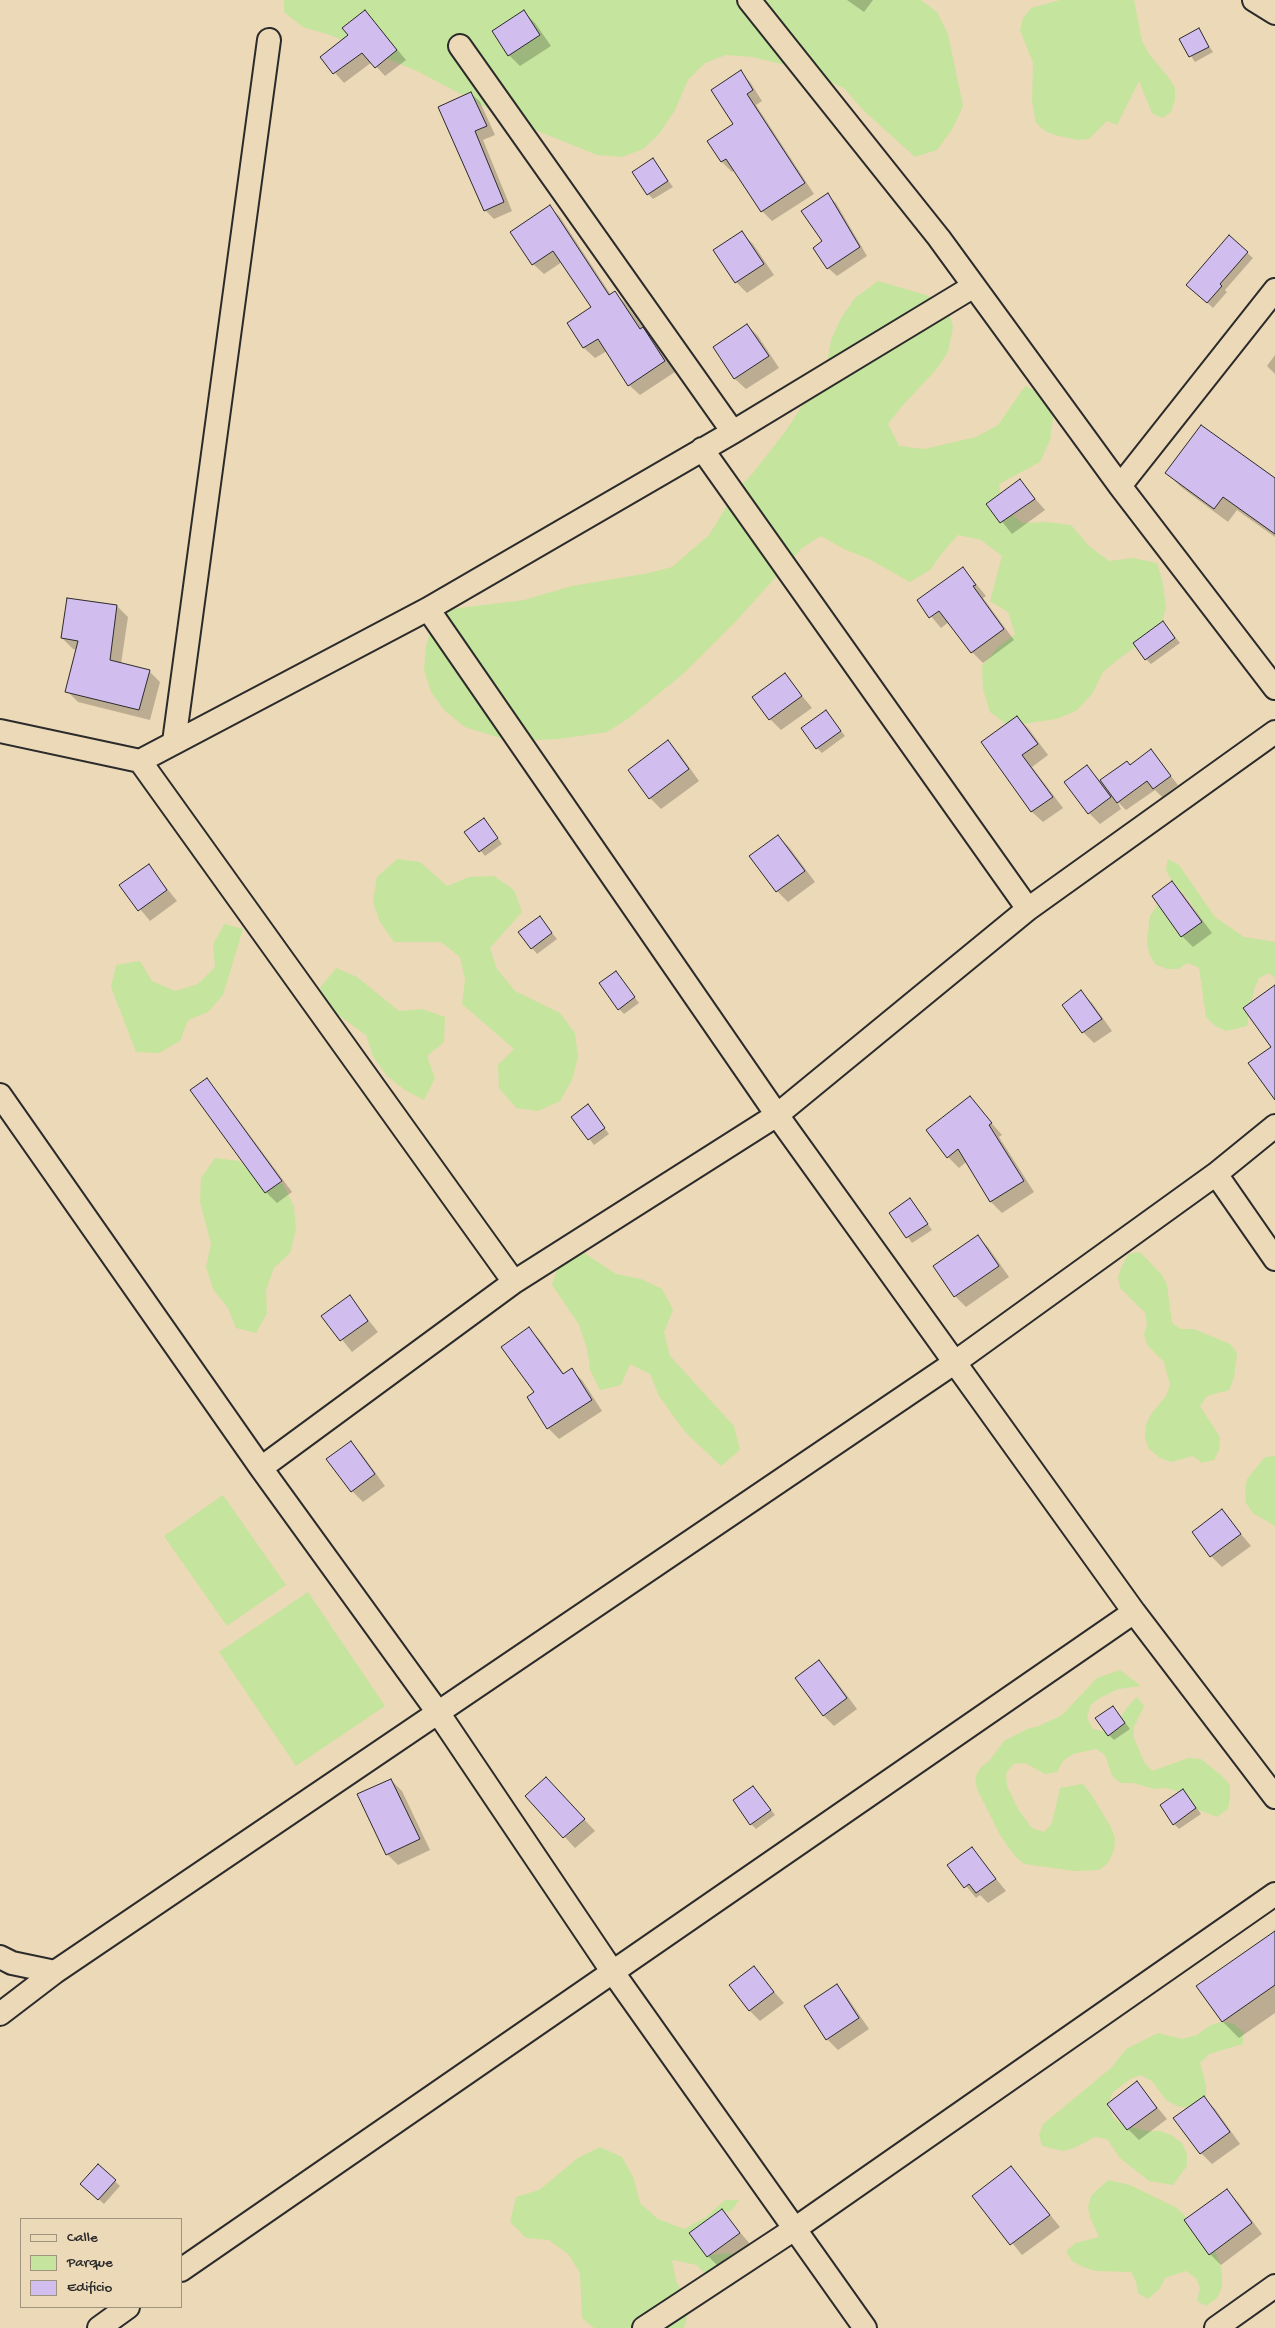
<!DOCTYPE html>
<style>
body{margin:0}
#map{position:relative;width:1275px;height:2328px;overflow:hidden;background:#ecd9b7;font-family:"Gochi Hand",sans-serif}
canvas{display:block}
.legend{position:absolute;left:20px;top:2218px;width:162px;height:90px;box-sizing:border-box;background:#ecd9b7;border:1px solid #9f937f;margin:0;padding:6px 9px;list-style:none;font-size:15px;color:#2b2b2b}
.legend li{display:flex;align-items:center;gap:10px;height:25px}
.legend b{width:25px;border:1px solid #9f937f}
</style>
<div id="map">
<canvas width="1275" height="2328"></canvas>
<ul class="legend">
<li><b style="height:6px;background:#ecd9b7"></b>Calle</li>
<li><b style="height:14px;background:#c5e49d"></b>Parque</li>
<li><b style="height:14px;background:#d1bdee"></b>Edificio</li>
</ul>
</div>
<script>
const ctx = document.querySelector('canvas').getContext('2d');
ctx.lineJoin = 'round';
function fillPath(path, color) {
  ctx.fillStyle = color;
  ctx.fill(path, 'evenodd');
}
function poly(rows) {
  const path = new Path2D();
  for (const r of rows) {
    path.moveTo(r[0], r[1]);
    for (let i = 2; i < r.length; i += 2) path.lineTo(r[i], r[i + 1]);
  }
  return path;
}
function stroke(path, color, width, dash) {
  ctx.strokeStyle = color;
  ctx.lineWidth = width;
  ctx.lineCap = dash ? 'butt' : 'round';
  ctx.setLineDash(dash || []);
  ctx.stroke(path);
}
const green = poly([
 [284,0,921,0,937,12,948,34,963,106,953,128,937,150,915,157,862,109,844,88,799,68,752,57,726,55,705,63,688,80,675,110,659,134,643,149,622,157,597,155,508,119,417,71,330,35,303,27,284,12],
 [1060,0,1134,0,1142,41,1149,54,1169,78,1175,88,1175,100,1171,112,1162,118,1152,113,1139,81,1117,125,1107,121,1089,139,1077,140,1055,135,1045,131,1036,123,1032,101,1033,63,1020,30,1023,18,1031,8],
 [878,281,926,295,947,306,953,327,948,352,935,371,903,405,888,424,899,446,924,449,976,437,998,425,1025,386,1048,396,1053,418,1050,440,1040,462,999,484,1003,508,1023,523,1046,522,1071,525,1089,546,1109,561,1133,558,1157,563,1163,584,1166,608,1160,630,1121,657,1103,672,1092,694,1076,711,1056,719,1009,726,990,712,983,689,982,666,997,648,1015,634,1008,612,990,601,1002,556,981,540,958,535,943,552,930,570,910,582,869,559,846,550,821,536,802,548,737,620,684,673,629,718,607,732,559,739,510,741,465,727,445,711,431,692,424,670,426,647,432,625,451,609,524,600,572,586,649,573,672,567,709,535,736,491,752,474,785,432,815,386,827,363,831,340,841,318,855,298],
 [397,859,420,862,447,886,469,877,494,876,514,890,522,912,490,948,497,969,515,991,560,1013,575,1033,578,1057,572,1080,560,1101,538,1111,516,1108,499,1088,498,1065,514,1049,462,1004,465,980,460,957,441,942,394,942,380,922,373,902,377,877],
 [1168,859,1179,865,1215,917,1244,937,1275,942,1275,978,1269,973,1259,978,1254,989,1247,1026,1226,1031,1215,1026,1206,1017,1199,968,1188,963,1178,969,1167,969,1155,964,1149,953,1147,941,1150,916,1157,906,1168,904,1202,922,1190,901,1172,881,1166,870],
 [224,924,243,929,223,995,208,1012,188,1020,180,1041,159,1053,136,1052,111,987,116,965,140,961,152,981,175,991,198,984,215,967,213,945],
 [336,968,357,977,399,1011,422,1009,445,1017,444,1042,427,1056,435,1078,424,1100,405,1090,387,1076,373,1056,366,1035,329,1008,320,988],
 [215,1158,239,1161,259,1180,283,1184,294,1207,296,1230,290,1253,274,1268,266,1290,267,1313,256,1333,236,1328,228,1308,213,1289,206,1267,211,1244,200,1202,201,1178],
 [578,1249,616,1274,641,1279,662,1289,673,1310,664,1332,670,1356,734,1426,740,1450,721,1466,685,1432,659,1396,650,1374,630,1364,621,1385,600,1390,590,1370,587,1348,578,1323,552,1285,559,1263],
 [1140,1252,1162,1275,1167,1285,1172,1323,1181,1329,1194,1329,1230,1344,1237,1353,1234,1378,1229,1390,1207,1396,1200,1406,1220,1437,1219,1450,1214,1460,1202,1463,1193,1456,1171,1462,1160,1458,1149,1449,1145,1438,1146,1425,1151,1414,1166,1396,1170,1385,1164,1362,1148,1346,1144,1335,1147,1324,1145,1313,1120,1288,1118,1277,1122,1266,1128,1254],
 [1275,1456,1275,1526,1253,1513,1246,1503,1245,1491,1247,1479,1265,1457],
 [223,1495,286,1585,227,1626,164,1536],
 [308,1592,385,1706,296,1766,219,1652],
 [1120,1670,1141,1686,1118,1689,1098,1699,1090,1706,1087,1718,1093,1729,1106,1732,1115,1726,1128,1706,1137,1697,1144,1706,1134,1727,1134,1738,1144,1762,1152,1771,1188,1758,1201,1759,1221,1775,1230,1785,1230,1798,1228,1809,1217,1817,1196,1809,1177,1791,1166,1788,1155,1789,1133,1783,1121,1783,1112,1776,1105,1755,1096,1749,1073,1754,1063,1761,1057,1772,1045,1774,1025,1763,1013,1764,1006,1774,1007,1786,1018,1809,1032,1828,1044,1832,1052,1823,1060,1788,1083,1784,1091,1794,1111,1827,1115,1838,1114,1850,1108,1863,1099,1870,1075,1871,1024,1864,1014,1855,1000,1835,977,1789,975,1778,980,1768,989,1761,1004,1741,1027,1729,1039,1726,1062,1715,1097,1678],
 [1220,2022,1233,2023,1243,2032,1243,2044,1209,2054,1200,2063,1206,2085,1206,2097,1199,2106,1188,2108,1177,2106,1166,2100,1152,2081,1141,2075,1130,2079,1112,2093,1108,2106,1113,2117,1123,2125,1148,2131,1160,2131,1171,2135,1182,2143,1187,2154,1187,2166,1173,2185,1149,2181,1120,2158,1107,2139,1095,2137,1074,2148,1063,2151,1042,2146,1039,2135,1043,2124,1111,2068,1126,2049,1158,2033,1182,2039,1197,2035,1209,2026],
 [600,2147,622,2157,634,2179,640,2203,658,2219,684,2229,706,2217,725,2200,739,2200,732,2210,712,2218,707,2255,731,2253,749,2268,733,2286,711,2281,697,2265,672,2260,676,2281,689,2304,685,2326,683,2328,594,2328,582,2318,580,2273,568,2254,549,2240,526,2238,510,2222,516,2197,539,2190,578,2158],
 [1108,2180,1130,2185,1177,2208,1211,2242,1220,2263,1222,2275,1222,2287,1217,2298,1206,2306,1197,2301,1200,2288,1196,2278,1186,2271,1165,2278,1160,2288,1148,2299,1138,2293,1136,2282,1131,2272,1096,2271,1083,2267,1072,2261,1066,2251,1076,2243,1099,2237,1090,2217,1088,2207,1091,2196]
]);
const shadow = poly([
 [847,0,873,0,864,12],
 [365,11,406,60,385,76,372,62,344,83,321,57,349,35],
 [524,12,535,23,551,46,520,66,509,55,494,31],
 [1198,30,1213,52,1195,62,1180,40],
 [740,72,750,82,762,101,756,105,814,194,772,221,762,211,735,170,732,172,722,162,735,125],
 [471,93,480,102,495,135,483,140,512,211,494,219,485,210,439,108],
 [653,160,673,187,653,199,648,194],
 [827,195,836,203,867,256,837,276,828,268,824,242],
 [550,207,560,217,611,295,615,293,625,303,675,372,640,395,629,385,607,351,595,358,584,348,569,323,592,308,562,262,544,274,533,264],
 [742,233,753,244,774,275,747,293,736,282],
 [1229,237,1253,258,1225,290,1227,292,1213,308,1193,290],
 [747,325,758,336,779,368,746,389,735,379,714,347],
 [1275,355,1275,374,1267,366],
 [1167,473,1275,478,1275,537,1237,510,1228,522,1181,487],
 [1020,481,1045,510,1012,534,988,504],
 [963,568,986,596,983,598,1014,640,983,663,972,652,949,622,941,628,918,601],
 [117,606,128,617,121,664,149,671,160,682,150,720,78,702,67,691,77,650,73,649,62,638],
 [1163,622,1180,643,1151,664,1146,659],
 [785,675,812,708,781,730,770,719],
 [826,711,845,736,822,753,817,748],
 [1017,717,1028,728,1048,755,1032,767,1063,808,1043,822,1032,812,983,742],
 [668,742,679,753,699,781,661,809,650,798],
 [1151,751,1178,785,1162,797,1155,790,1126,810,1117,801,1121,809,1100,824,1089,813,1087,767,1100,781,1127,762,1130,766],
 [489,825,502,844,485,856,466,832],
 [778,836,789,847,815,882,788,902,777,891,751,856],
 [149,866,177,901,150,921,121,886],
 [1172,883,1183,894,1212,933,1193,947,1182,936],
 [540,918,557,939,537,954,520,933],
 [616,972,639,1003,624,1014,619,1009],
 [1081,992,1092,1003,1112,1031,1094,1043,1083,1032],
 [206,1080,217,1091,292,1192,277,1203,266,1192,192,1091],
 [970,1098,1002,1135,999,1137,1034,1192,1002,1213,991,1202,966,1162,959,1168,948,1157],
 [588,1106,609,1134,594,1145,573,1117],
 [915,1205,932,1230,912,1243,891,1213],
 [977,1236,988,1247,1009,1277,966,1307,955,1296],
 [350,1297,378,1332,352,1352,323,1316],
 [529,1329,540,1340,564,1374,571,1370,582,1380,602,1411,559,1439,548,1428,528,1397,536,1393],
 [350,1442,361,1453,385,1486,363,1502,352,1491],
 [1222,1511,1251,1546,1222,1567,1211,1556],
 [819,1662,830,1673,857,1709,834,1726,823,1715],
 [1118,1713,1130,1729,1114,1740,1109,1735],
 [391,1780,402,1791,430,1850,398,1865,387,1854],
 [753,1787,775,1815,756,1829,751,1824],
 [557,1790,595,1831,575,1848,527,1796],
 [1188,1796,1201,1814,1179,1829,1174,1824],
 [972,1849,1006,1891,988,1903,980,1895,976,1898,949,1865],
 [1275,1932,1275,2013,1239,2038,1223,2022,1198,1987],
 [753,1968,784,2003,760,2021,749,2010],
 [836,1986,847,1997,869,2029,838,2050,827,2039],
 [1137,2083,1167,2119,1139,2140,1128,2129],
 [1204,2098,1215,2109,1240,2144,1212,2164,1201,2153],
 [98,2166,120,2186,104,2204,87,2189],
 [1011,2167,1060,2227,1022,2255,974,2196],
 [1227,2191,1238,2202,1262,2234,1221,2265,1210,2254],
 [722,2211,750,2244,719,2267,708,2256]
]);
const building = poly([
 [365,10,397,50,375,68,362,53,333,74,320,57,348,35,342,28,365,10],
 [524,10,540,35,508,56,492,31,524,10],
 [1199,28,1209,47,1189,57,1179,39,1199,28],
 [741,70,753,90,747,94,805,183,761,212,726,159,721,162,707,141,733,124,711,90,741,70],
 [471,92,487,126,475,131,504,202,484,211,438,107,471,92],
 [653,158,668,181,647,195,632,172,653,158],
 [828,193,860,247,827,269,813,248,822,241,801,211,828,193],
 [550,205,609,295,615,291,640,329,643,327,665,361,628,386,598,339,583,348,567,323,591,307,553,251,532,265,510,232,550,205],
 [742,231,764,264,735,283,713,250,742,231],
 [1229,235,1248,252,1220,284,1222,286,1207,303,1186,285,1229,235],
 [747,324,769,356,734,379,713,347,747,324],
 [1201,425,1275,478,1275,534,1223,497,1214,509,1165,473,1201,425],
 [1020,479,1035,499,1000,523,986,504,1020,479],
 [963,567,976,585,973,586,1004,629,971,653,939,611,929,618,917,600,963,567],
 [67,598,117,605,110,660,150,670,139,710,65,692,78,641,61,638,67,598],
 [1163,621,1175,638,1145,660,1133,643,1163,621],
 [785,673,802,696,769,720,752,697,785,673],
 [826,710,841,731,816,749,801,728,826,710],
 [1017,716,1038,744,1022,755,1053,797,1031,812,981,742,1017,716],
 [668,740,689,769,649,799,628,770,668,740],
 [1151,749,1171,776,1153,789,1147,781,1117,803,1100,780,1127,761,1130,765,1151,749],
 [1087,765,1111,797,1088,814,1064,782,1087,765],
 [484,818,498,838,479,852,464,832,484,818],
 [778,835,805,871,776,892,749,856,778,835],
 [149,864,167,890,138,911,119,885,149,864],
 [1172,881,1202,922,1181,937,1152,896,1172,881],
 [540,916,552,933,531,949,518,932,540,916],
 [616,971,635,997,618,1010,599,983,616,971],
 [1275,985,1275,1100,1248,1063,1271,1047,1243,1008,1275,985],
 [1081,990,1102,1019,1082,1033,1062,1005,1081,990],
 [207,1078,282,1181,265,1193,190,1090,207,1078],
 [970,1096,992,1123,989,1125,1024,1181,990,1202,958,1149,947,1158,926,1130,970,1096],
 [588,1104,605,1128,588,1140,571,1117,588,1104],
 [910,1198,928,1224,906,1238,889,1213,910,1198],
 [978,1235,999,1266,954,1297,933,1266,978,1235],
 [350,1295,368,1321,340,1341,321,1316,350,1295],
 [529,1327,563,1374,572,1368,592,1400,547,1429,527,1397,534,1392,501,1347,529,1327],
 [351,1441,375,1474,351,1492,326,1459,351,1441],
 [1222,1509,1241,1534,1210,1557,1192,1532,1222,1509],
 [819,1660,847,1698,823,1716,795,1678,819,1660],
 [1113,1706,1125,1723,1108,1736,1095,1718,1113,1706],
 [546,1777,585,1819,563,1838,525,1796,546,1777],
 [391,1779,420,1839,386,1855,357,1794,391,1779],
 [753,1786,771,1810,750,1825,733,1800,753,1786],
 [1183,1789,1196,1808,1173,1825,1160,1805,1183,1789],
 [972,1847,996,1879,976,1893,969,1884,964,1888,947,1865,972,1847],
 [1275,1931,1275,1985,1222,2022,1196,1986,1275,1931],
 [754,1966,774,1992,749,2011,729,1985,754,1966],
 [837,1984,859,2018,826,2040,804,2006,837,1984],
 [1137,2081,1157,2108,1127,2130,1107,2104,1137,2081],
 [1204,2096,1230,2132,1200,2154,1173,2118,1204,2096],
 [98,2164,116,2180,98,2200,80,2184,98,2164],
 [1011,2166,1050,2215,1010,2245,972,2196,1011,2166],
 [1227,2189,1252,2223,1209,2255,1184,2220,1227,2189],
 [722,2209,740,2233,707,2257,689,2233,722,2209]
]);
const street = poly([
 [749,0,939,238,1120,486,1275,688],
 [1254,0,1275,13],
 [460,46,733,432],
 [702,449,1028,909],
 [1120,486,1275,290],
 [428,609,777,1115,1134,1612,1275,1797],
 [0,731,140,761,428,609,733,432,974,286],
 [174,742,269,40],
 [140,761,514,1282],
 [0,1095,261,1468,437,1711,612,1971,865,2328],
 [1216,1174,1275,1259],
 [261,1468,514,1282,777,1115,1028,909,1275,732],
 [0,1957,12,1963,55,1972],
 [0,2014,55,1972,954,1363,1216,1174,1275,1126],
 [181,2270,1134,1612],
 [99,2328,128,2307],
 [644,2328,796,2228,1275,1894],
 [1216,2328,1275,2286]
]);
fillPath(green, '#c5e49d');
fillPath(shadow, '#0003');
fillPath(building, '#d1bdee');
stroke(building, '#2b2b2b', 1);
stroke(street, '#2b2b2b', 26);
stroke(street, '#ecd9b7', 22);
</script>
